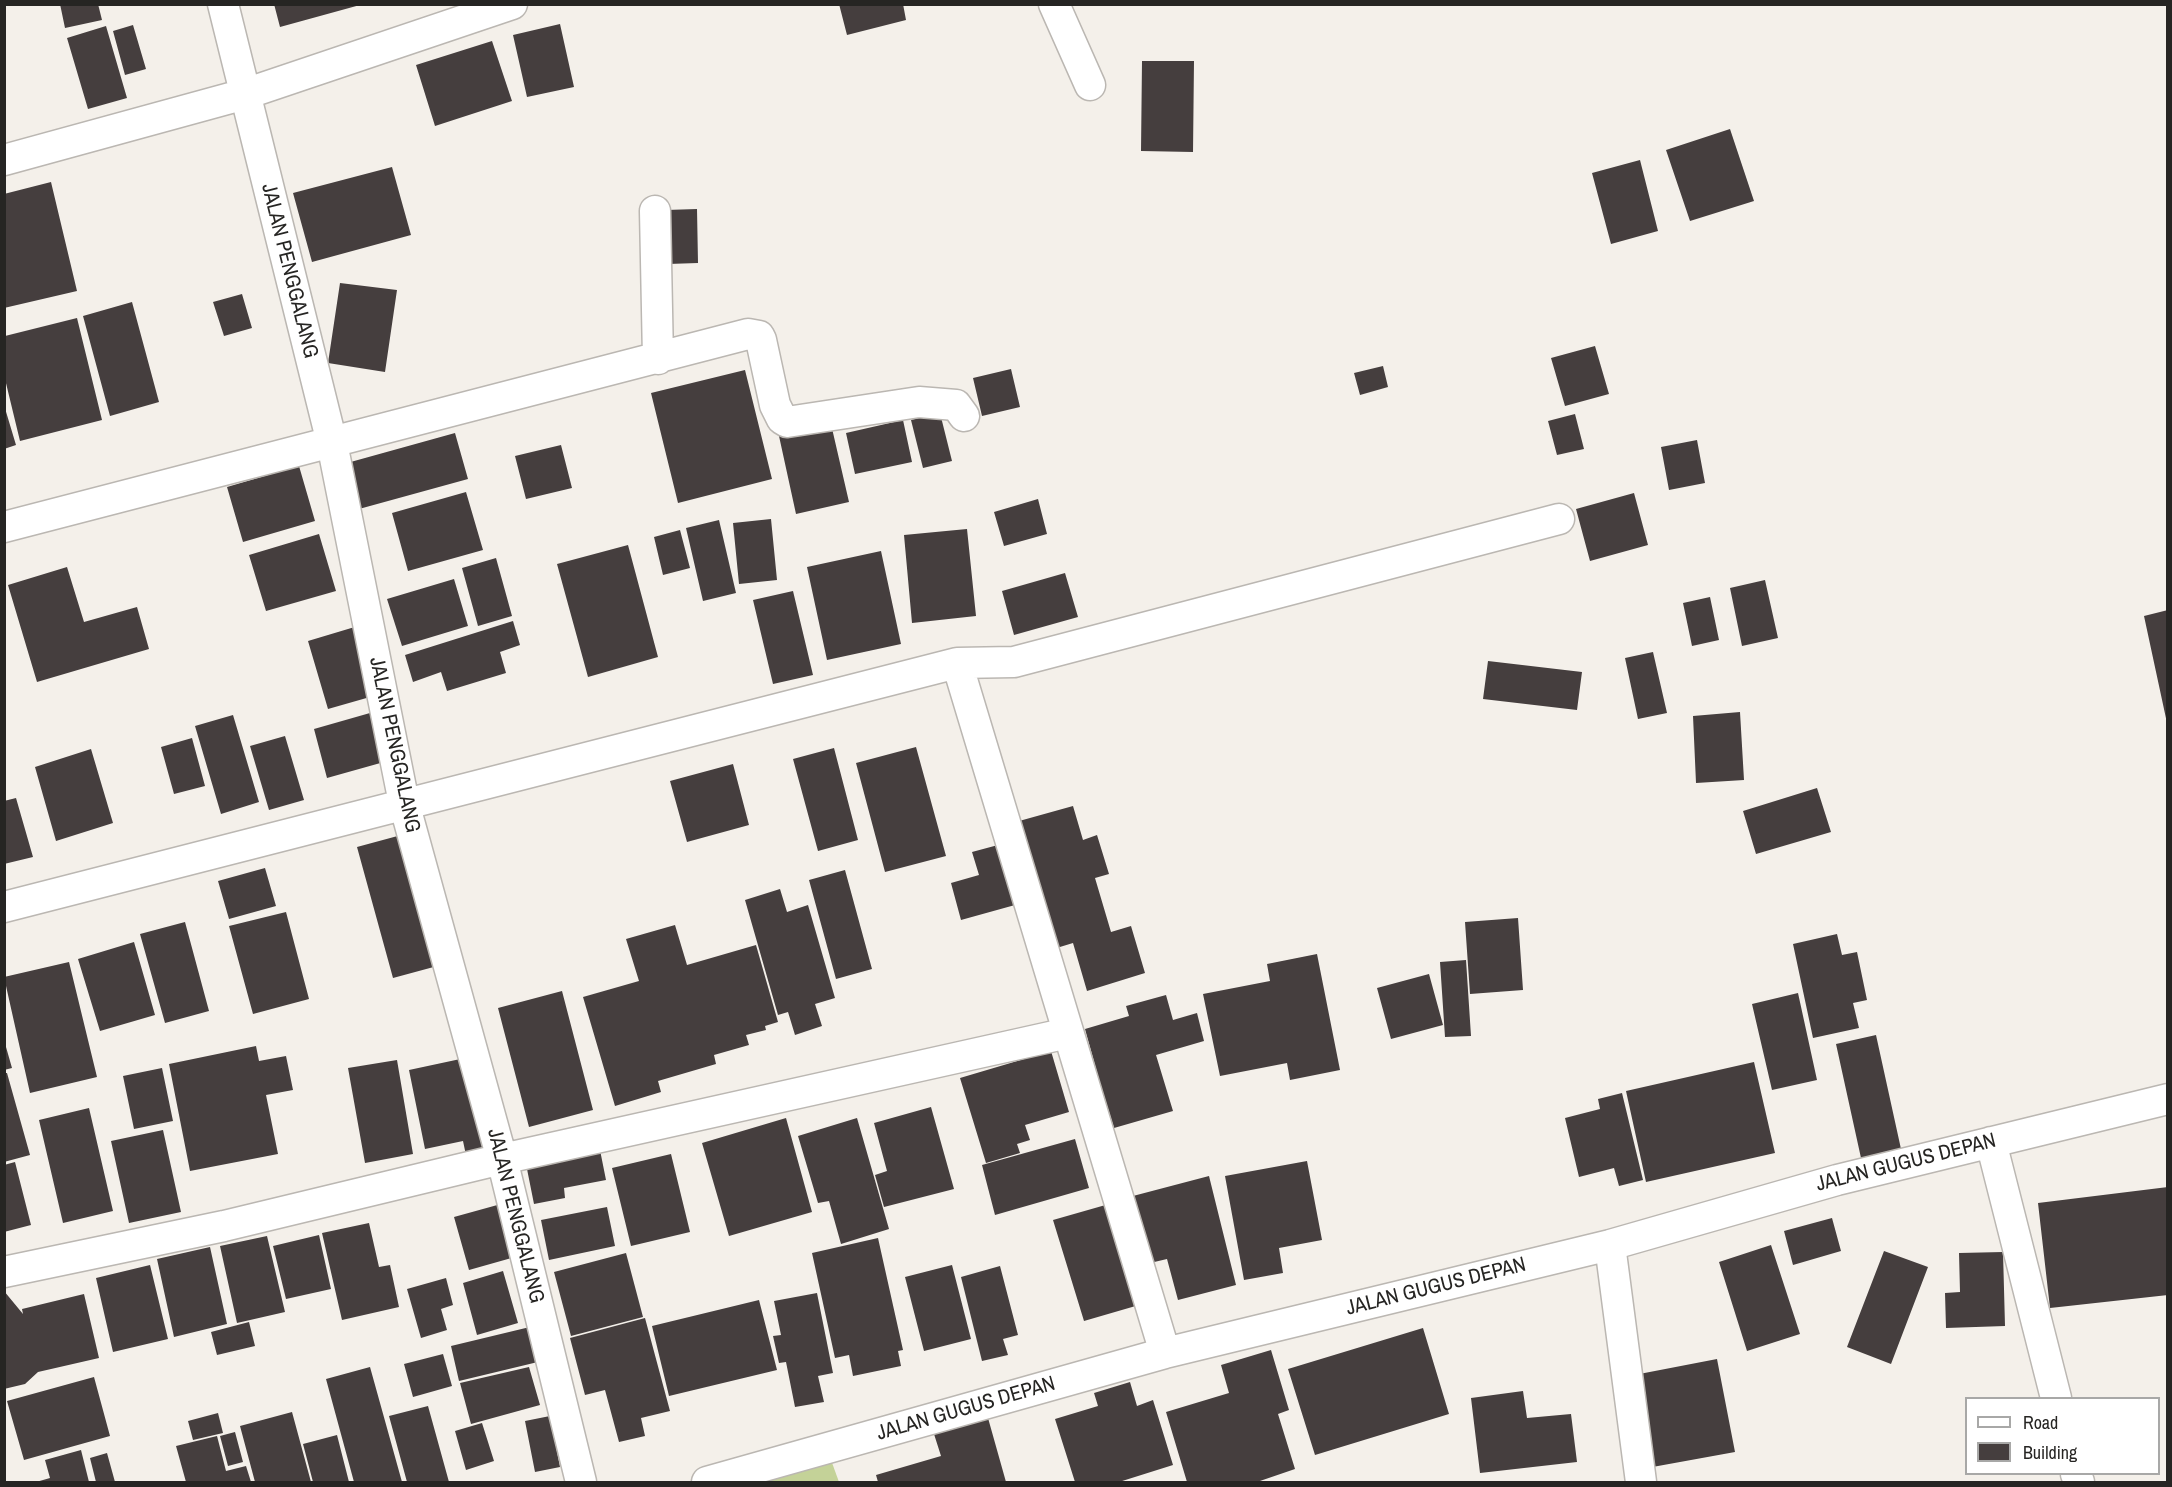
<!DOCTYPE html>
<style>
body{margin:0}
#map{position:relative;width:2172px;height:1487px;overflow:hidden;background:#f4f0ea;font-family:"Archivo Narrow",sans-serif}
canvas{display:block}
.frame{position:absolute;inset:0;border:6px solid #262523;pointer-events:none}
.legend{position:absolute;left:1965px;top:1397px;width:195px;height:78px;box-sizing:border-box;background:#fff;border:2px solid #a8a8a7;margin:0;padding:8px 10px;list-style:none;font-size:18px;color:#262523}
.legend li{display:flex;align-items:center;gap:12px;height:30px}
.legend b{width:30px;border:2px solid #a8a8a7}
</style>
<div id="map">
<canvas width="2172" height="1487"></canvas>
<div class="frame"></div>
<ul class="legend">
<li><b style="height:8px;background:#fff"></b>Road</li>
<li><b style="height:16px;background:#453e3e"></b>Building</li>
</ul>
</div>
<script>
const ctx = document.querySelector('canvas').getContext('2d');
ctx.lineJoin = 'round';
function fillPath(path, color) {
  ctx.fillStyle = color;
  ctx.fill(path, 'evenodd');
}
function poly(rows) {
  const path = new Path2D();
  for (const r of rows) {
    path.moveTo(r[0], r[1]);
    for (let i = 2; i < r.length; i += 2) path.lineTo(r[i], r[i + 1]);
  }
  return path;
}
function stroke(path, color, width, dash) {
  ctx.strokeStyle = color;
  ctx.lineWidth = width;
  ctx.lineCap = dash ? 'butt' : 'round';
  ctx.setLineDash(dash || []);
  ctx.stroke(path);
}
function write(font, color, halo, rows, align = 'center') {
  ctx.font = font + ' "Archivo Narrow",sans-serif';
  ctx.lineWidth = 6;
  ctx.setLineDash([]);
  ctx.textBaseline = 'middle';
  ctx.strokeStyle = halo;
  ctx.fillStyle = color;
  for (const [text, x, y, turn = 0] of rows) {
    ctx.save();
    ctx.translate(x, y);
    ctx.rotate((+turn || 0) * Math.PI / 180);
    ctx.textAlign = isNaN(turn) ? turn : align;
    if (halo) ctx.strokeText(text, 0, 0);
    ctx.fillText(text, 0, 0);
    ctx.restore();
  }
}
const green = poly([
 [831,1460,839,1482,750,1482]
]);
const building = poly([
 [60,4,98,4,102,20,65,28],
 [274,4,360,4,360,5,280,27],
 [839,4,903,4,906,20,847,35],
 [560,24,574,87,527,97,513,35],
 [133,25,146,69,125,75,113,31],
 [106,26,127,98,88,109,67,38],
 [492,41,512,101,435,126,416,65],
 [1142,61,1194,61,1193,152,1141,151],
 [1730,129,1754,201,1690,221,1666,150],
 [1640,160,1658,231,1611,244,1592,173],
 [392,167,411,235,312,262,293,193],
 [51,182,77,291,4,308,4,194],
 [697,209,698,263,668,264,666,210],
 [340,283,397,290,385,372,328,363],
 [242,294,252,328,224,336,213,302],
 [132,302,159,402,110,416,83,316],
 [77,318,102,420,20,441,5,379,5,336],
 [1595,346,1609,394,1565,406,1551,358],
 [1383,366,1388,387,1360,395,1354,373],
 [1011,369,1020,407,982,416,973,378],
 [745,370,772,479,678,503,651,393],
 [4,405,16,445,4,449],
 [940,413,952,461,923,468,911,420],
 [1575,414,1584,449,1557,455,1548,421],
 [903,420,912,462,855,474,846,433],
 [831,424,849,502,796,514,779,436],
 [455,433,468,479,359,509,347,463],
 [1697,440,1705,483,1669,490,1661,447],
 [561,445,572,488,526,499,515,456],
 [299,466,315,521,243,542,227,487],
 [466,492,483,550,408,571,392,513],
 [1634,493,1648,545,1590,561,1576,509],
 [1038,499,1047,534,1004,546,994,512],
 [771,519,777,580,739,584,733,523],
 [719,520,736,593,703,601,686,528],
 [967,529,976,616,912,623,904,535],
 [680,530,690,568,663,575,654,537],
 [319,534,336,591,266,611,249,555],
 [628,545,658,657,588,677,557,564],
 [881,551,901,644,827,660,807,567],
 [496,558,512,616,478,626,462,568],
 [67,567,84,622,137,607,149,649,37,682,8,585],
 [1065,573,1078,617,1014,635,1002,591],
 [454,579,468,626,402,646,387,599],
 [1765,580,1778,638,1742,646,1730,588],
 [793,591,813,675,773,684,753,600],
 [1710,597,1719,640,1692,646,1683,603],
 [2168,610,2168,723,2167,723,2144,616],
 [513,621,520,645,500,652,506,673,447,691,441,672,413,682,405,655],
 [358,626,377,695,328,709,308,641],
 [1653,652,1667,713,1638,719,1625,658],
 [1488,661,1582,672,1577,710,1483,699],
 [1740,712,1744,780,1696,783,1693,716],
 [370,713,384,762,327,778,314,729],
 [233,715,259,802,221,814,195,726],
 [285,736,304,800,269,810,250,746],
 [192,738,205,786,174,794,161,747],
 [916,747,946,856,885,872,856,763],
 [834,748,858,840,818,851,793,759],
 [91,749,113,823,56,841,35,767],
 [733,764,749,825,687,842,670,781],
 [1817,788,1831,832,1756,854,1743,811],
 [16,798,33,857,4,864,4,801],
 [1073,806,1083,840,1097,835,1109,874,1095,878,1111,932,1131,926,1145,973,1087,991,1073,943,1050,950,1012,823],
 [405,834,441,965,393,978,357,847],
 [998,845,1015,905,961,920,951,883,979,875,972,852],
 [265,868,276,906,229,919,218,881],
 [845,870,872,969,836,979,809,880],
 [780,889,787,912,808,905,835,998,815,1004,822,1026,795,1035,788,1012,778,1015,745,900],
 [286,912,309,999,253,1014,229,926],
 [1518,918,1523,990,1470,994,1465,922],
 [185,922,209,1011,165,1023,140,934],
 [675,925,687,965,756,945,778,1022,765,1026,766,1030,746,1035,749,1045,714,1055,716,1064,658,1081,661,1092,615,1106,583,997,639,981,626,939],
 [1837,934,1842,955,1857,952,1867,1000,1853,1003,1859,1028,1813,1038,1793,944],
 [134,942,155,1015,100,1031,78,959],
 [1317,954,1340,1070,1290,1080,1287,1063,1220,1076,1203,994,1270,981,1267,964],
 [1466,960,1471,1036,1445,1037,1440,962],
 [69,962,97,1077,30,1093,4,977],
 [1429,974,1443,1025,1391,1039,1377,988],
 [562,991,593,1110,529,1127,498,1008],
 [1798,993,1817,1080,1772,1090,1752,1004],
 [1166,995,1173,1020,1197,1013,1204,1041,1156,1055,1173,1111,1114,1128,1105,1099,1097,1102,1090,1079,1098,1076,1085,1029,1129,1016,1126,1006],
 [1876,1035,1901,1149,1861,1158,1836,1044],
 [4,1040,12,1068,4,1070],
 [256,1046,259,1061,286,1056,293,1090,266,1095,278,1154,190,1171,169,1064],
 [1051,1051,1069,1112,1025,1125,1030,1140,1017,1144,1020,1153,986,1163,960,1078],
 [465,1058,486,1156,467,1160,463,1141,425,1149,409,1070],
 [397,1060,413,1154,365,1163,348,1068],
 [1754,1062,1775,1153,1646,1182,1626,1091],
 [162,1068,173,1121,134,1129,123,1076],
 [4,1073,7,1073,30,1155,4,1162],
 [1622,1093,1643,1180,1619,1186,1614,1168,1579,1177,1565,1118,1600,1109,1598,1099],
 [931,1107,954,1189,884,1207,875,1175,887,1171,874,1123],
 [89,1108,113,1211,63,1223,39,1120],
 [786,1118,812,1212,729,1236,702,1143],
 [857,1118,889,1229,841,1244,829,1201,818,1203,798,1136],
 [163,1130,181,1212,129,1223,111,1141],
 [1075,1139,1089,1188,995,1215,982,1165],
 [600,1150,606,1180,564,1188,565,1198,534,1204,526,1164],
 [671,1154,690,1232,631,1246,612,1168],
 [1307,1161,1322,1240,1279,1248,1283,1273,1244,1280,1225,1176],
 [15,1162,31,1225,4,1232,4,1165],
 [1209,1176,1236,1285,1178,1300,1167,1259,1150,1263,1133,1196],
 [2168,1187,2168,1295,2050,1308,2038,1203],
 [501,1204,515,1257,469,1270,454,1217],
 [1109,1204,1139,1305,1084,1321,1053,1220],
 [607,1207,615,1246,549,1260,541,1220],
 [1832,1218,1841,1251,1793,1265,1784,1231],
 [369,1223,379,1267,390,1265,399,1307,342,1320,322,1233],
 [319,1235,331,1289,286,1299,273,1246],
 [267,1236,285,1312,237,1323,220,1246],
 [878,1238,903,1350,898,1351,901,1366,853,1376,849,1355,835,1358,812,1253],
 [1771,1245,1800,1334,1747,1351,1719,1262],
 [210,1247,227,1324,174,1337,157,1259],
 [1884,1251,1928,1267,1891,1364,1847,1347],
 [2003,1252,2005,1326,1946,1328,1945,1293,1960,1292,1959,1253],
 [626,1253,643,1317,571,1336,554,1272],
 [150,1265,168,1339,113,1352,96,1278],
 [952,1265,971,1339,924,1351,905,1277],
 [1000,1266,1018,1335,1003,1339,1008,1355,982,1361,961,1277],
 [503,1271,518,1323,477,1335,463,1283],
 [446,1278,453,1305,441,1309,447,1330,421,1338,407,1289],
 [4,1291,23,1314,22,1309,84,1294,99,1358,38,1372,25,1384,4,1389],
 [817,1293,833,1373,818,1376,824,1402,795,1407,786,1362,779,1363,773,1336,781,1335,774,1301],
 [759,1300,777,1370,669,1396,652,1326],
 [645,1318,670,1411,641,1418,645,1436,619,1442,605,1390,585,1395,570,1338],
 [249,1322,255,1346,217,1355,211,1332],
 [534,1326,542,1361,459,1381,451,1346],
 [1423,1328,1449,1414,1315,1455,1288,1369],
 [1271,1350,1289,1410,1278,1414,1295,1469,1257,1482,1187,1482,1166,1412,1229,1393,1221,1365],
 [443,1354,452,1386,413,1397,404,1364],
 [1717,1359,1735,1452,1647,1468,1629,1376],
 [370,1367,402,1482,354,1482,326,1379],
 [529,1367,540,1405,471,1424,460,1383],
 [94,1377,110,1436,24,1460,7,1401],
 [1130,1382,1137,1406,1153,1400,1173,1465,1119,1482,1075,1482,1055,1419,1098,1406,1094,1393],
 [1523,1391,1527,1418,1571,1414,1577,1462,1480,1473,1471,1398],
 [428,1406,449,1482,407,1482,389,1416],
 [292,1412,311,1482,255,1482,240,1426],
 [218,1413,223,1433,193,1440,188,1421],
 [550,1416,560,1467,535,1472,525,1421],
 [988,1418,1006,1482,878,1482,876,1475,941,1456,934,1434],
 [482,1423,494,1461,466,1470,455,1431],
 [235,1432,243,1462,228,1466,220,1436],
 [337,1435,349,1482,313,1482,303,1444],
 [217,1436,226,1471,246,1466,251,1482,186,1482,176,1446],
 [81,1450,89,1482,36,1482,50,1478,45,1460],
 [107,1453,115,1482,96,1482,90,1458]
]);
const minor = poly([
 [223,4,332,443,404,803,502,1159,581,1482],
 [1054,4,1090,85],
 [4,160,245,94,512,4],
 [655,211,658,359],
 [4,527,748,334,759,336,761,340,775,405,782,419,787,422,919,402,956,405,964,416],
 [957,663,1165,1353],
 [4,907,957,663,1014,662,1559,519],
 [1991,1142,2056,1398],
 [1610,1245,1641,1482],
 [4,1272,224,1226,502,1159,1068,1033],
 [2076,1474,2079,1482],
 [707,1482,1165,1353,1610,1245,1837,1180,2168,1099]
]);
const streetNames = [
 ["JALAN PENGGALANG",289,271,76],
 ["JALAN PENGGALANG",394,745,78],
 ["JALAN GUGUS DEPAN",1906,1163,-14],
 ["JALAN PENGGALANG",515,1216,76],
 ["JALAN GUGUS DEPAN",1436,1287,-14],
 ["JALAN GUGUS DEPAN",966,1409,-16]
];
fillPath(green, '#c4d298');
fillPath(building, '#453e3e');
stroke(minor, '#bbb7b2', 33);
stroke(minor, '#fff', 30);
write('21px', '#262523', '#fff', streetNames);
</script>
